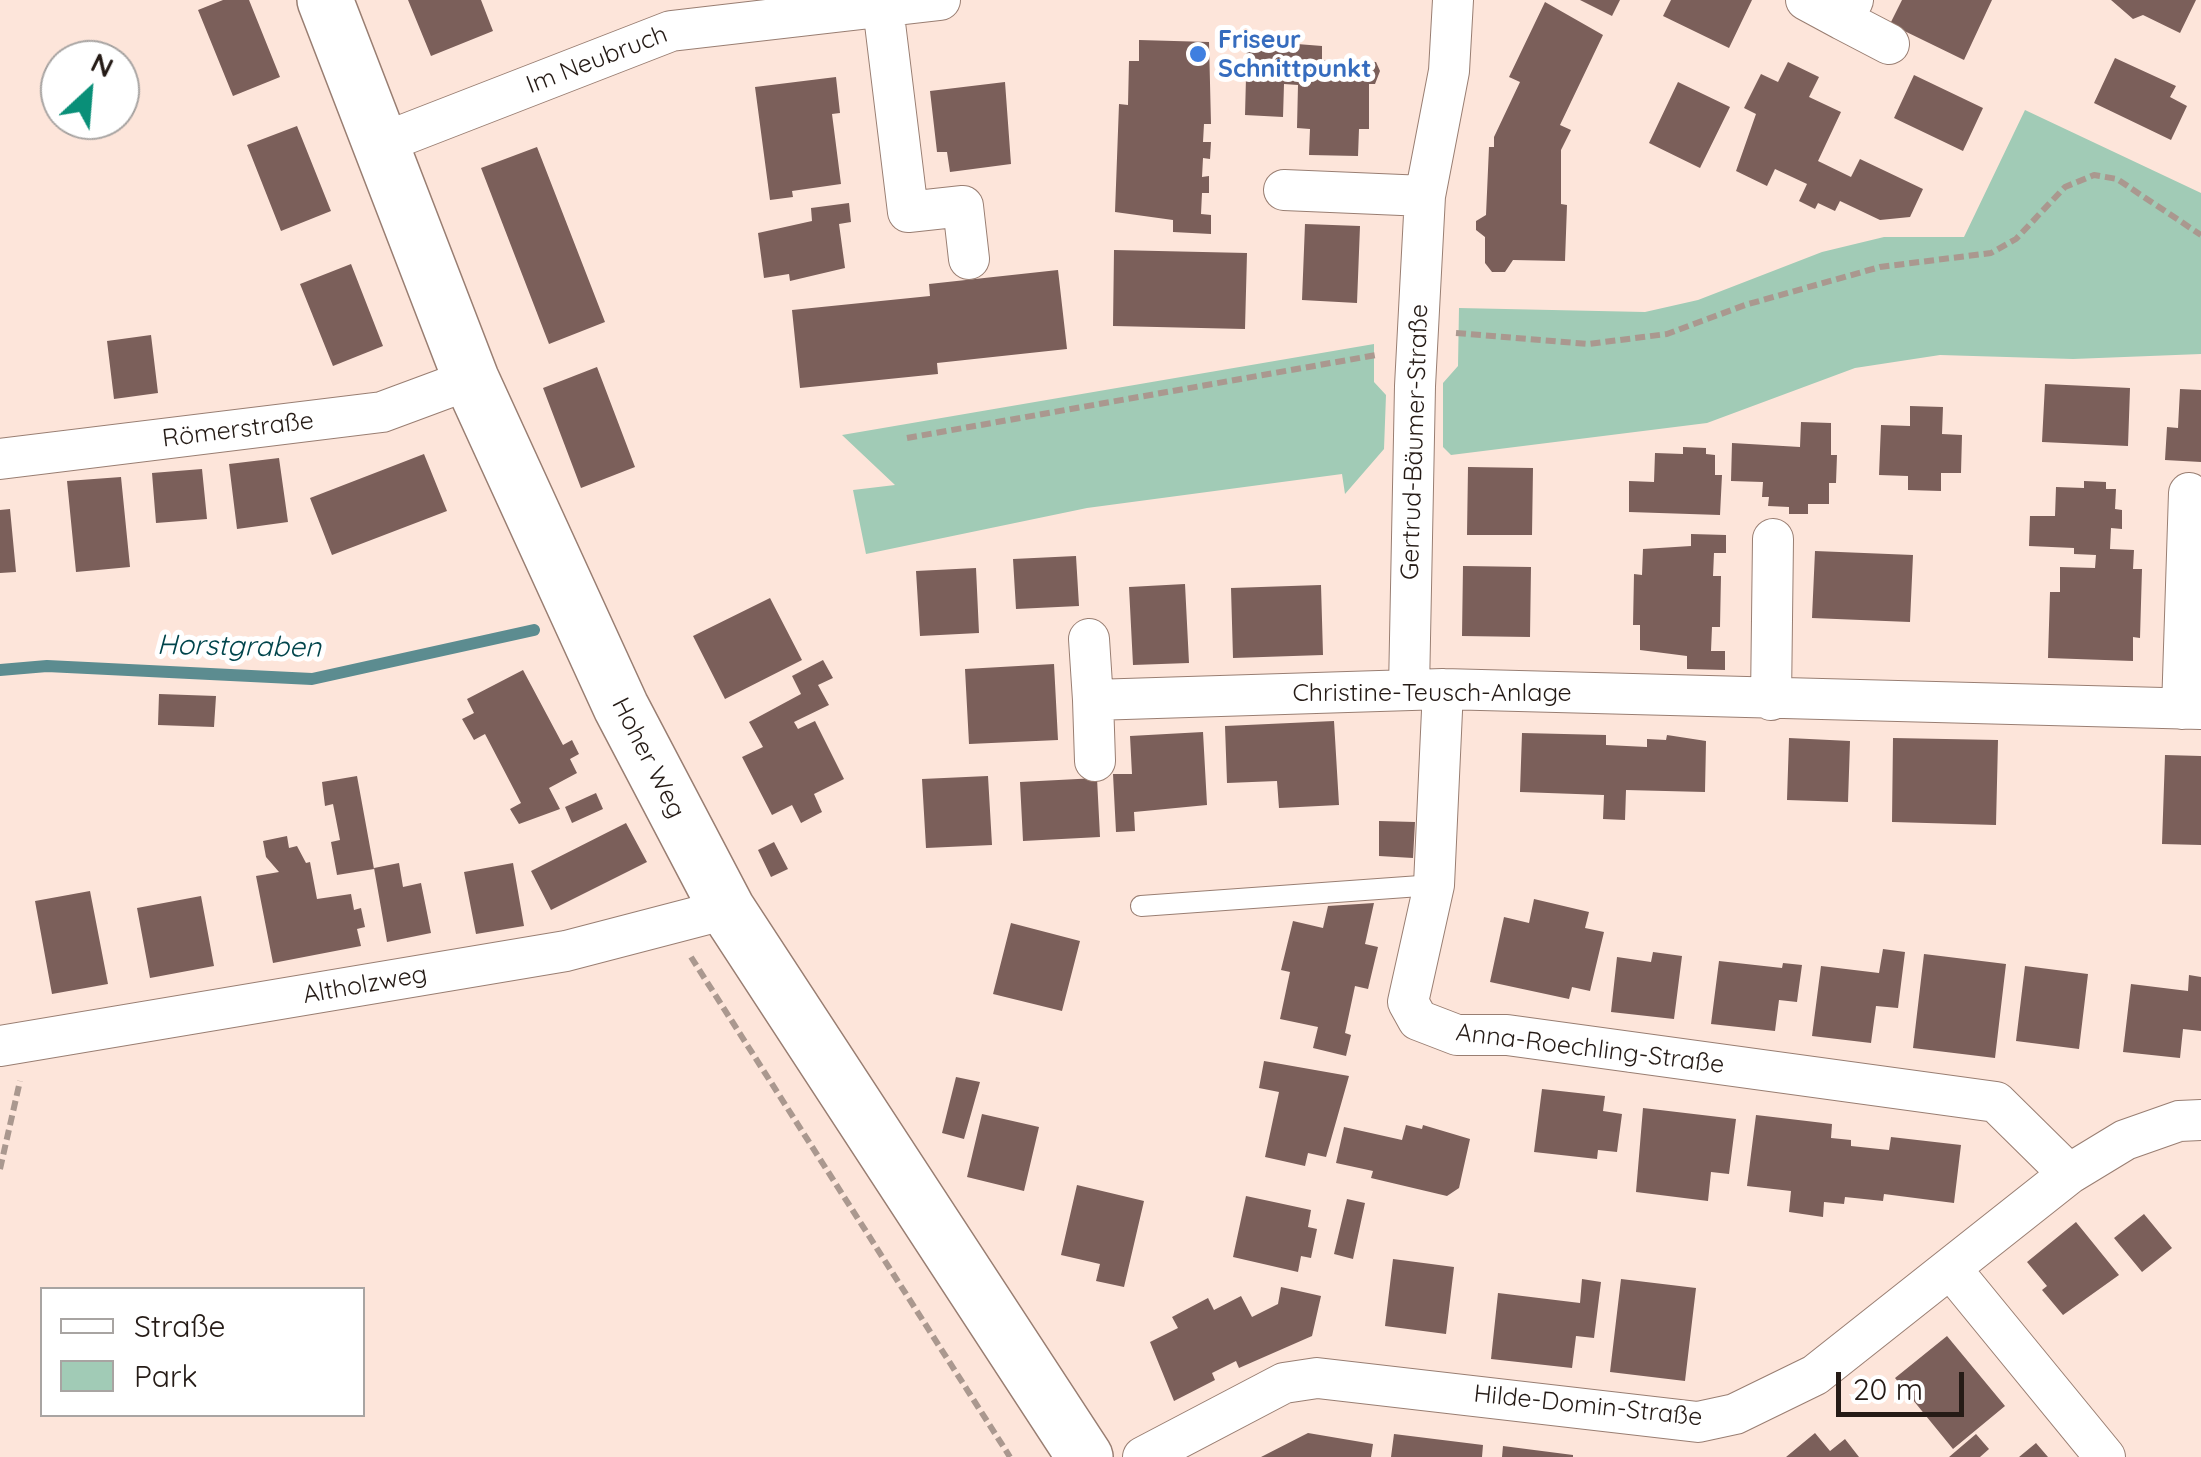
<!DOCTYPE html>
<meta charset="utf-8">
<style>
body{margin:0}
#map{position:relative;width:2201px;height:1457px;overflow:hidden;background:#fde5da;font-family:Quicksand,sans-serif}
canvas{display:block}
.legend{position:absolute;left:40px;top:1287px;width:325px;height:130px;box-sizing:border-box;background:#fff;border:2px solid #a8a4a2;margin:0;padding:12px 18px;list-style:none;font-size:30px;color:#251b16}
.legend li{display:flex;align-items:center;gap:20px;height:50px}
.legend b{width:50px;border:2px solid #a8a4a2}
.north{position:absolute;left:40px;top:40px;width:100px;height:100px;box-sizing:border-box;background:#fff;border:2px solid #a8a4a2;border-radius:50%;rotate:26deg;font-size:28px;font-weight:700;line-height:40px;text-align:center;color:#251b16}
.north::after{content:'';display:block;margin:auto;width:35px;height:45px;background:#098f78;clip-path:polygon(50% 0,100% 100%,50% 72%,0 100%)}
.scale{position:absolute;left:1836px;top:1372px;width:128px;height:45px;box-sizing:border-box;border:5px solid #251b16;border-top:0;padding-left:12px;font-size:30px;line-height:35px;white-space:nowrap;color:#251b16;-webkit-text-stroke:8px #fff;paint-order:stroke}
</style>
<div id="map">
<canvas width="2201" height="1457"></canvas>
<ul class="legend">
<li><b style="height:12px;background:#fff"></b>Straße</li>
<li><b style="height:28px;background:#a1cbb6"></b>Park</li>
</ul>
<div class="north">N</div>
<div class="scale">20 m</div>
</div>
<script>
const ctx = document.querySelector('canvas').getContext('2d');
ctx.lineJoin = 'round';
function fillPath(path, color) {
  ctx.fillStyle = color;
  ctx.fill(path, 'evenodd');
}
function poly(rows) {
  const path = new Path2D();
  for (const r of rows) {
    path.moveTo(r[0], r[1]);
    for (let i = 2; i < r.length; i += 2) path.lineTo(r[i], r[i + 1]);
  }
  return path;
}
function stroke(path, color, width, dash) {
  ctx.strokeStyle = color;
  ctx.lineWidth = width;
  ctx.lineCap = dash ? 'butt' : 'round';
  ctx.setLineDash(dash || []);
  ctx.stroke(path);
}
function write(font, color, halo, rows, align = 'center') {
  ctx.font = font + ' Quicksand,sans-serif';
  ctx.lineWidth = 10;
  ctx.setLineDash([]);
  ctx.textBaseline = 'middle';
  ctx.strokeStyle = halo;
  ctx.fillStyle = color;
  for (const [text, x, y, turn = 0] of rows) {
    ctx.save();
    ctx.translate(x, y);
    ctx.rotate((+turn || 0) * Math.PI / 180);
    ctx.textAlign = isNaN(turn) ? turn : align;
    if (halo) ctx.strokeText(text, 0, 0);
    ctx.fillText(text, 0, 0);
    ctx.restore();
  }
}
const green = poly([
 [2025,110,2201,193,2201,354,2073,359,1940,355,1855,368,1707,423,1451,455,1443,447,1443,383,1458,366,1459,308,1645,312,1698,300,1822,252,1884,237,1964,237],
 [1374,344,1374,382,1386,395,1384,449,1345,494,1342,474,1087,508,866,554,853,490,895,485,842,435]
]);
const stream = poly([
 [0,670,47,666,312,679,534,630]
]);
const building = poly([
 [223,0,249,0,280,77,233,96,198,10],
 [408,0,481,0,493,31,431,56],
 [1580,0,1620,0,1612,16],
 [1671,0,1752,0,1729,48,1663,16],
 [1902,0,1992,0,1964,60,1890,24],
 [2111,0,2196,0,2180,33,2143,15,2133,19],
 [1545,2,1603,35,1560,125,1571,130,1561,150,1561,204,1567,205,1565,261,1513,260,1505,272,1492,272,1485,263,1485,237,1476,230,1476,221,1486,215,1489,147,1494,147,1494,137,1520,82,1509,77],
 [1139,40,1209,42,1211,124,1204,124,1203,142,1211,142,1210,159,1203,158,1202,177,1209,176,1209,193,1202,193,1201,214,1211,215,1211,234,1173,232,1173,220,1115,212,1119,104,1128,105,1129,61,1139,61],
 [1247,40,1322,46,1322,60,1376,62,1380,71,1375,84,1369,84,1369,129,1359,129,1358,156,1309,155,1310,129,1297,128,1298,85,1284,84,1283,117,1245,115],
 [2115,58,2176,86,2170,97,2187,106,2171,140,2094,103],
 [1788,62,1819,77,1809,97,1841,112,1818,161,1851,177,1860,159,1923,189,1910,217,1880,220,1840,201,1835,211,1818,203,1815,209,1799,201,1807,184,1775,169,1767,186,1736,171,1756,114,1744,108,1761,74,1778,82],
 [1914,75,1983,108,1963,151,1894,118],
 [836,77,840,113,832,114,841,184,792,191,793,197,770,200,755,87],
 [1005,82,1011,164,950,172,947,152,937,152,930,91],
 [1678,82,1730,107,1700,168,1649,143],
 [297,126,331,211,281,231,247,145],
 [537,147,605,322,549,344,481,168],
 [849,203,851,222,839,224,845,268,790,281,789,274,764,278,758,233,812,221,811,208],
 [1305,224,1360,226,1357,303,1302,300],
 [1114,250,1247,253,1245,329,1113,326],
 [351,264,383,346,333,366,300,284],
 [1058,270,1067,349,937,363,938,374,800,388,792,310,930,296,929,284],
 [151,335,158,393,114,399,107,341],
 [597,367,635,467,581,488,543,388],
 [2045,384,2130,388,2128,446,2042,442],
 [2180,389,2201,390,2201,462,2165,460,2167,427,2178,428],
 [1910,406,1943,407,1942,434,1962,435,1961,473,1941,473,1941,491,1908,490,1908,476,1879,475,1881,425,1910,426],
 [1801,422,1831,423,1831,455,1837,455,1836,483,1829,483,1829,504,1808,504,1808,514,1789,514,1789,507,1768,506,1769,497,1762,497,1763,482,1731,481,1732,443,1800,447],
 [1683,447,1706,448,1706,454,1715,455,1715,475,1722,475,1720,515,1629,512,1629,481,1654,482,1655,453,1683,454],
 [424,454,447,511,332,555,310,498],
 [279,458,288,522,237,529,229,464],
 [1468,467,1533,468,1532,535,1467,535],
 [202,469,207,519,156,523,152,473],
 [121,477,130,567,76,572,67,481],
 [2084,481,2106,482,2106,489,2116,489,2115,509,2122,510,2122,529,2111,528,2110,549,2134,550,2133,569,2142,569,2140,638,2133,637,2133,661,2048,658,2050,592,2060,592,2060,567,2095,568,2096,555,2074,554,2074,548,2029,546,2030,516,2055,516,2056,487,2084,488],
 [10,509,16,572,0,573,0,510],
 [1691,534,1726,535,1726,553,1714,553,1713,576,1721,576,1720,627,1712,627,1711,651,1725,651,1725,670,1687,669,1687,656,1640,650,1640,625,1633,625,1634,574,1642,575,1643,549,1691,546],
 [1815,551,1913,555,1910,622,1812,618],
 [1076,556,1079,606,1016,609,1013,559],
 [1463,566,1531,567,1530,637,1462,636],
 [976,568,979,633,920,636,916,571],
 [1185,584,1189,663,1133,665,1129,587],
 [1321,585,1323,655,1233,658,1231,588],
 [770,598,802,660,725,699,693,636],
 [823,660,833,678,818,685,829,705,794,722,798,729,815,721,844,779,814,794,822,812,801,823,792,805,772,815,742,757,763,747,749,722,801,694,792,676],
 [1054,664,1058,740,969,744,965,669],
 [523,670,563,745,572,740,579,754,570,759,577,773,549,788,560,809,519,824,510,809,521,803,485,734,474,740,462,719,474,713,467,699],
 [159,694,216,696,214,727,158,725],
 [1334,721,1339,805,1279,808,1277,781,1227,783,1225,726],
 [1203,732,1207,805,1134,812,1135,831,1116,832,1113,774,1132,774,1130,736],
 [1522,733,1606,735,1606,745,1647,747,1647,739,1666,740,1667,735,1706,741,1705,792,1626,790,1625,820,1603,819,1604,795,1520,792],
 [1789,738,1850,741,1848,802,1787,800],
 [1893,738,1998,740,1996,825,1892,822],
 [2165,755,2201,756,2201,845,2162,844],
 [357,776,374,869,337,875,331,842,340,840,333,804,325,806,322,782],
 [988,776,992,845,926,848,922,779],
 [1097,778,1100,837,1023,841,1020,782],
 [596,793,603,809,572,823,565,807],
 [1379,821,1415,822,1413,858,1379,856],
 [626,823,647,862,551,910,531,871],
 [287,836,289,848,297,846,306,863,310,862,317,899,351,894,354,910,361,908,365,927,357,929,361,946,273,963,256,876,279,872,266,857,263,841],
 [774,842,788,869,771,877,758,850],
 [399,863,403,887,421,883,431,933,387,942,374,868],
 [513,863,524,926,476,934,464,872],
 [90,891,108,984,52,994,35,901],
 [201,896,214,966,150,978,137,908],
 [1534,899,1589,912,1585,928,1604,932,1590,991,1572,987,1569,999,1490,982,1504,917,1529,923],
 [1374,903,1365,944,1378,947,1368,989,1355,986,1345,1033,1351,1035,1346,1056,1313,1048,1318,1027,1280,1019,1290,972,1281,970,1293,921,1323,928,1328,906],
 [1011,923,1080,941,1062,1011,993,994],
 [1883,949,1905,952,1898,1008,1876,1006,1871,1043,1812,1036,1821,966,1879,973],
 [1653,952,1682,956,1674,1019,1611,1012,1617,957,1651,962],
 [1924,954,2006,964,1995,1058,1913,1048],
 [1719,961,1782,968,1783,963,1802,965,1797,1002,1779,1000,1775,1031,1711,1024],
 [2025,966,2088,974,2079,1049,2016,1041],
 [2189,975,2201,977,2201,1031,2183,1029,2180,1058,2123,1052,2131,984,2188,991],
 [1264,1061,1349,1076,1326,1157,1308,1153,1305,1166,1265,1157,1279,1092,1259,1088],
 [956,1077,980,1082,964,1139,942,1133],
 [1542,1089,1605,1096,1603,1111,1622,1114,1617,1152,1598,1150,1597,1159,1534,1152],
 [1643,1108,1736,1119,1729,1174,1711,1172,1708,1201,1636,1192],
 [982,1114,1039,1127,1024,1191,967,1177],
 [1756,1115,1832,1124,1831,1138,1851,1140,1851,1146,1889,1150,1891,1137,1961,1145,1954,1203,1884,1194,1883,1201,1845,1197,1844,1204,1824,1202,1823,1217,1789,1212,1791,1191,1747,1186],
 [1406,1125,1422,1129,1423,1125,1470,1139,1459,1188,1447,1196,1371,1178,1373,1171,1336,1163,1344,1127,1402,1140],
 [1077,1185,1144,1201,1124,1287,1096,1281,1100,1264,1061,1255],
 [1246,1196,1311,1210,1308,1227,1317,1229,1311,1258,1301,1256,1298,1272,1233,1257],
 [1347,1199,1365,1203,1353,1259,1334,1254],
 [2144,1214,2172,1248,2142,1272,2114,1238],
 [2076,1222,2119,1275,2063,1315,2042,1290,2047,1286,2027,1262],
 [1393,1259,1454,1267,1446,1334,1385,1326],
 [1582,1279,1601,1282,1594,1338,1576,1336,1572,1368,1491,1359,1498,1293,1580,1303],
 [1621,1279,1696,1288,1685,1381,1610,1372],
 [1281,1287,1321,1296,1312,1336,1239,1368,1236,1361,1212,1373,1215,1380,1174,1401,1150,1342,1178,1328,1172,1317,1208,1298,1214,1310,1241,1296,1252,1317,1278,1304],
 [1947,1336,2005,1406,1953,1449,1895,1378],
 [1308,1433,1373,1444,1371,1457,1261,1457],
 [1815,1433,1830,1451,1845,1439,1859,1457,1786,1457],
 [1394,1434,1483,1445,1482,1457,1391,1457],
 [1976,1434,1989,1449,1980,1457,1949,1457],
 [2036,1443,2048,1457,2019,1457],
 [1503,1446,1573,1455,1573,1457,1502,1457]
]);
const path = poly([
 [1456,333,1588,344,1667,334,1745,305,1880,267,1991,253,2016,239,2065,187,2094,175,2117,179,2201,235],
 [907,438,1376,355],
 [691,957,1010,1457],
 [0,1169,20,1081]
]);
const lane = poly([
 [1141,906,1434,885]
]);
const street = poly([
 [1806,0,1843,20],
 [1853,0,1843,20,1889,44],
 [883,7,908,212,963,206,969,259],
 [380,144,671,31,940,0],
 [1284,190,1425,196],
 [0,459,382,412,471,379],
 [1089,639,1093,700],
 [1409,689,1415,386,1425,196,1449,71,1453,0],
 [1443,689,1434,885,1408,1002,1418,1020,1457,1035,1507,1035,1996,1102,2069,1174],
 [1771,700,1773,539],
 [2182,709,2189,493],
 [1095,761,1093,700,1443,689,2201,709],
 [0,1046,566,951,727,909],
 [1951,1269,2105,1457],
 [1143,1457,1284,1383,1317,1378,1698,1422,1735,1414,1815,1375,2069,1174,2125,1140,2179,1121,2201,1120]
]);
const secondary = poly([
 [325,0,471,379,621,707,727,909,1085,1457]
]);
const markers = [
 [1198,54,10,"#3f7fe0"]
];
const shopNames = [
 ["Friseur",1218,40],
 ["Schnittpunkt",1218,69]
];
const streetNames = [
 ["Im Neubruch",597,60,-21],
 ["Römerstraße",238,430,-7],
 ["Gertrud-Bäumer-Straße",1415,442,-88],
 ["Christine-Teusch-Anlage",1432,693],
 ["Hoher Weg",648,758,63],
 ["Altholzweg",365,985,-10],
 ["Anna-Roechling-Straße",1590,1049,7],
 ["Hilde-Domin-Straße",1588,1406,6]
];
const waterNames = [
 ["Horstgraben",239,647,1]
];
fillPath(green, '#a1cbb6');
stroke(stream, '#5c8c90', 12);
fillPath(building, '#7b5f5a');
stroke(lane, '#997e72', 22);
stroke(street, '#997e72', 42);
stroke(secondary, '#997e72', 58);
stroke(path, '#aa988f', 6, [10, 5]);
stroke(lane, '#fff', 20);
stroke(street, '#fff', 40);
stroke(secondary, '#fff', 55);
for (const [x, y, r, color] of markers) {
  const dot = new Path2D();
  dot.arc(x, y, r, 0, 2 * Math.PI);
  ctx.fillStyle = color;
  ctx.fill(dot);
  stroke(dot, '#fff', 4);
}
write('bold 25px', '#366cbe', '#fff', shopNames, 'left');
write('25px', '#251b16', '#fff', streetNames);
write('italic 28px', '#00454c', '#fff', waterNames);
</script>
